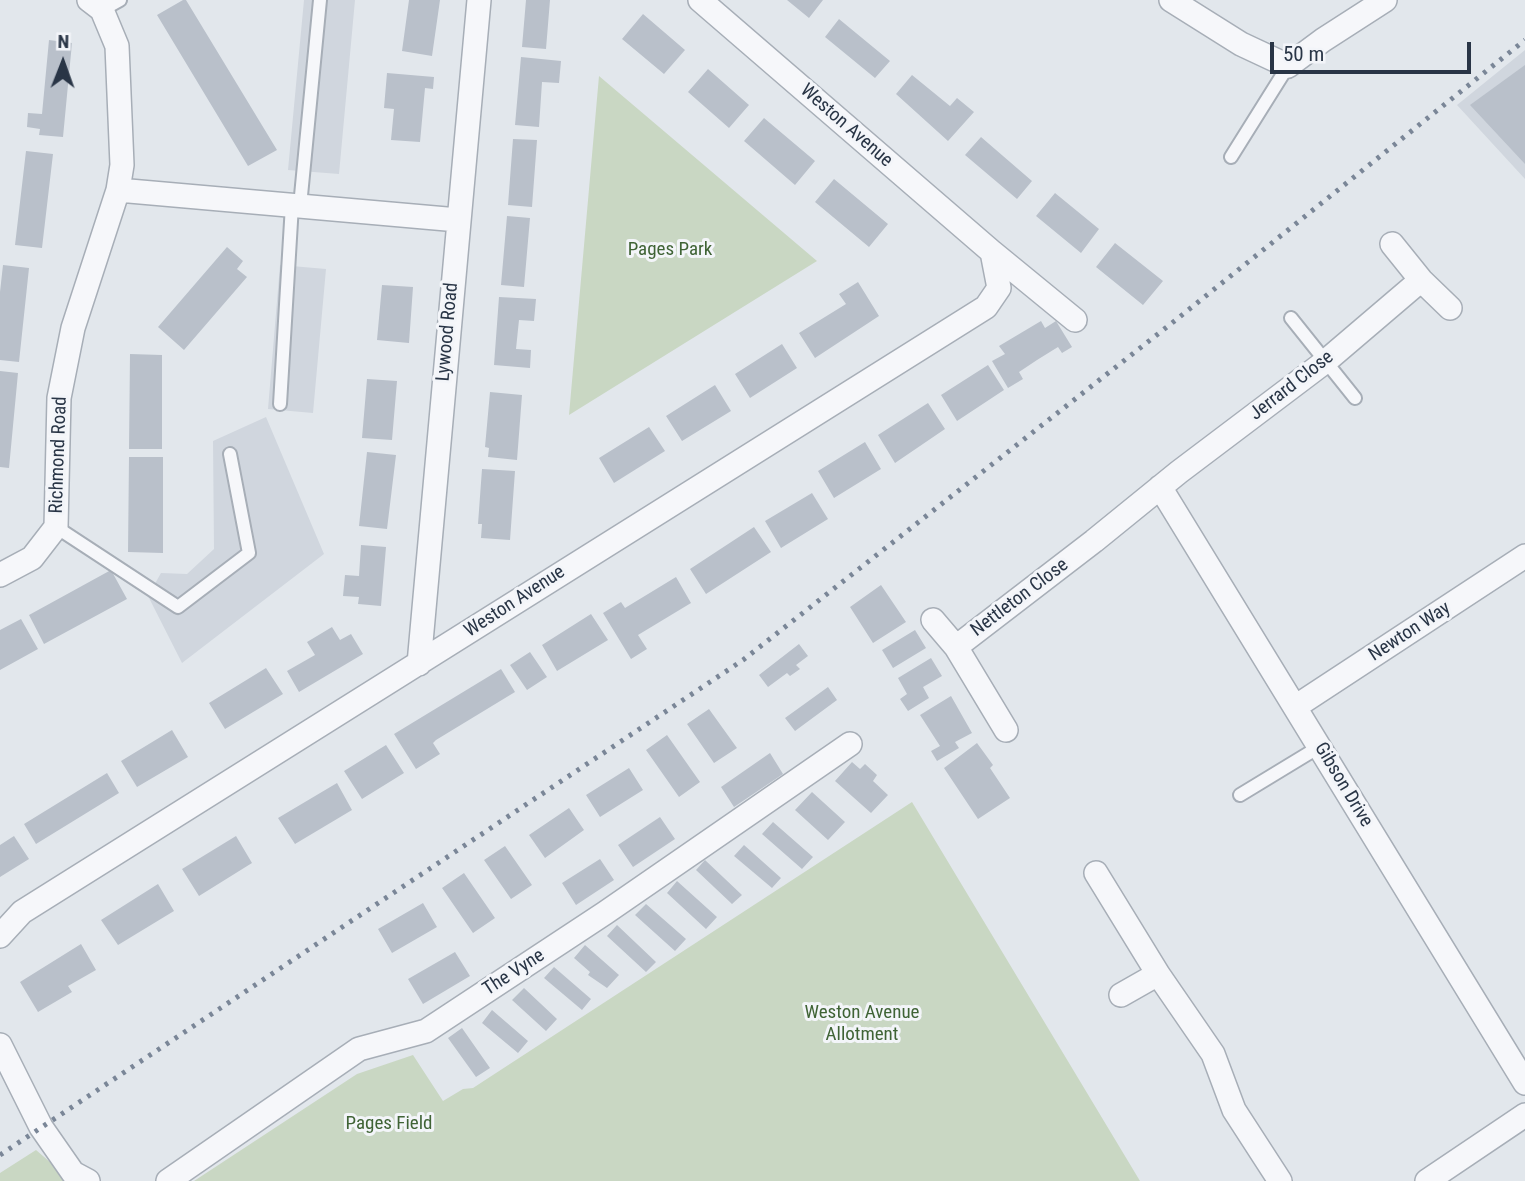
<!DOCTYPE html>
<style>
body{margin:0}
#map{position:relative;width:1525px;height:1181px;overflow:hidden;background:#e2e7ec;font-family:"Roboto Condensed",sans-serif}
canvas{display:block}
.north{position:absolute;left:28px;top:28px;width:70px;height:70px;-webkit-text-stroke:5px #f3f5f9;paint-order:stroke;rotate:1deg;font-size:19px;font-weight:700;line-height:28px;text-align:center;color:#293546}
.north::after{content:'';display:block;margin:auto;width:24px;height:32px;background:#293546;clip-path:polygon(50% 0,100% 100%,50% 72%,0 100%)}
.scale{position:absolute;left:1270px;top:42px;width:201px;height:32px;box-sizing:border-box;border:4px solid #293546;border-top:0;padding-left:9px;font-size:21px;line-height:24px;white-space:nowrap;color:#293546;-webkit-text-stroke:5px #f3f5f9;paint-order:stroke}
</style>
<div id="map">
<canvas width="1525" height="1181"></canvas>
<div class="north">N</div>
<div class="scale">50 m</div>
</div>
<script>
const ctx = document.querySelector('canvas').getContext('2d');
ctx.lineJoin = 'round';
function fillPath(path, color) {
  ctx.fillStyle = color;
  ctx.fill(path, 'evenodd');
}
function poly(rows) {
  const path = new Path2D();
  for (const r of rows) {
    path.moveTo(r[0], r[1]);
    for (let i = 2; i < r.length; i += 2) path.lineTo(r[i], r[i + 1]);
  }
  return path;
}
function stroke(path, color, width, dash) {
  ctx.strokeStyle = color;
  ctx.lineWidth = width;
  ctx.lineCap = dash ? 'butt' : 'round';
  ctx.setLineDash(dash || []);
  ctx.stroke(path);
}
function write(font, color, halo, rows, align = 'center') {
  ctx.font = font + ' "Roboto Condensed",sans-serif';
  ctx.lineWidth = 6;
  ctx.setLineDash([]);
  ctx.textBaseline = 'middle';
  ctx.strokeStyle = halo;
  ctx.fillStyle = color;
  for (const [text, x, y, turn = 0] of rows) {
    ctx.save();
    ctx.translate(x, y);
    ctx.rotate((+turn || 0) * Math.PI / 180);
    ctx.textAlign = isNaN(turn) ? turn : align;
    if (halo) ctx.strokeText(text, 0, 0);
    ctx.fillText(text, 0, 0);
    ctx.restore();
  }
}
const built = poly([
 [304,0,355,0,339,174,288,170],
 [1525,50,1525,179,1457,105],
 [280,265,326,269,313,413,268,409],
 [266,417,324,554,182,663,148,596,161,573,187,574,214,549,213,441]
]);
const green = poly([
 [599,76,817,261,569,415],
 [912,802,1140,1181,194,1181,357,1074,413,1055,443,1101,463,1089,473,1088],
 [36,1150,72,1181,0,1181,0,1173]
]);
const building = poly([
 [183,0,186,0,277,150,248,166,157,15],
 [409,0,440,0,432,56,402,51],
 [526,0,550,0,546,49,522,47],
 [787,0,823,0,809,18],
 [643,14,685,50,664,74,622,39],
 [839,19,890,61,875,78,825,37],
 [49,40,72,43,63,137,39,135,40,129,27,127,28,113,42,114],
 [521,57,561,61,559,83,542,82,539,127,515,125],
 [1525,65,1525,164,1470,105],
 [708,69,749,105,729,128,688,92],
 [387,73,434,77,433,89,425,88,420,142,391,140,394,109,384,108],
 [912,75,950,106,957,98,974,112,948,141,896,94],
 [764,118,815,161,795,185,744,141],
 [981,137,1032,181,1017,199,965,155],
 [513,139,537,140,532,207,508,205],
 [26,151,53,154,42,248,15,245],
 [834,179,888,224,869,247,815,202],
 [1055,193,1099,229,1081,253,1036,216],
 [507,216,530,218,524,287,501,285],
 [1115,243,1163,281,1143,305,1096,267],
 [227,247,243,261,237,269,247,277,184,350,158,327],
 [3,265,29,268,19,362,0,360,0,292],
 [858,282,879,316,815,358,799,333,846,304,839,294],
 [382,285,413,287,409,343,377,340],
 [499,297,536,299,534,321,519,320,516,349,531,350,530,368,494,365],
 [1041,321,1045,328,1056,321,1072,347,1062,353,1058,347,1037,360,1019,372,1023,379,1008,388,992,361,1005,354,999,346],
 [782,344,797,368,750,398,735,374],
 [130,354,162,355,162,449,129,449],
 [988,365,1004,390,957,421,941,395],
 [0,371,18,373,9,468,0,467],
 [367,379,397,381,392,440,362,438],
 [715,385,731,411,682,441,666,416],
 [490,392,522,395,517,460,488,457,489,448,485,447],
 [928,403,945,429,895,463,878,435],
 [649,427,665,451,614,483,599,458],
 [865,442,881,469,834,498,818,471],
 [367,452,396,455,387,529,359,526],
 [129,457,163,457,163,553,128,552],
 [482,469,515,471,510,540,481,538,482,524,478,524],
 [812,493,828,519,781,548,765,521],
 [754,527,771,552,706,594,690,569],
 [361,545,386,547,381,606,358,604,359,597,343,596,345,575,359,576],
 [111,570,127,599,44,644,29,615],
 [676,577,691,603,638,635,647,649,631,659,603,613,621,602,625,608],
 [881,585,906,622,873,643,850,607],
 [591,614,608,640,557,671,542,645],
 [21,619,38,649,0,670,0,630],
 [332,627,340,640,351,634,363,654,299,692,287,671,315,655,307,642],
 [915,630,926,648,893,668,882,650],
 [799,644,808,656,796,665,800,669,790,676,787,673,768,687,759,675],
 [530,652,547,677,527,690,510,665],
 [931,658,942,676,923,687,929,698,908,711,900,699,907,694,898,678],
 [266,668,283,694,225,729,209,703],
 [501,669,515,692,436,740,433,743,440,754,416,769,394,734],
 [828,687,837,700,795,731,785,718],
 [951,696,972,733,955,742,959,748,937,761,931,751,940,746,920,715],
 [709,709,737,748,714,763,687,724],
 [172,730,188,757,137,787,121,761],
 [667,735,700,782,679,797,646,750],
 [977,743,993,765,990,768,1010,798,978,819,944,768],
 [386,745,404,773,362,799,344,771],
 [770,753,783,774,734,807,721,787],
 [852,762,860,769,865,764,877,775,873,781,888,795,871,813,835,781],
 [629,768,643,790,600,817,586,795],
 [107,773,119,793,36,844,24,824],
 [337,783,352,810,295,844,278,818],
 [812,792,845,822,828,840,795,810],
 [569,808,584,830,545,858,529,835],
 [660,817,675,839,633,867,618,845],
 [773,822,813,857,802,869,762,834],
 [14,836,29,859,0,877,0,845],
 [236,836,252,863,199,896,182,869],
 [744,845,781,878,772,888,734,856],
 [505,846,532,885,511,899,484,860],
 [600,859,614,880,576,905,562,883],
 [705,860,742,895,732,904,696,870],
 [464,873,495,918,473,933,442,888],
 [677,881,717,917,706,929,667,893],
 [158,884,174,911,118,945,101,920],
 [423,903,437,927,392,953,378,929],
 [646,904,686,939,675,951,635,915],
 [617,925,656,962,646,972,607,936],
 [81,944,96,970,68,986,72,992,38,1012,20,982],
 [585,945,619,975,607,988,588,975,590,972,574,958],
 [455,952,470,976,423,1004,408,979],
 [554,967,591,999,582,1010,544,978],
 [524,988,557,1019,546,1031,512,1000],
 [492,1010,528,1041,518,1053,482,1023],
 [462,1028,490,1068,476,1077,448,1038]
]);
const lane = poly([
 [102,10,120,0],
 [1231,157,1288,66],
 [300,206,320,0],
 [1291,318,1355,398],
 [280,404,292,205],
 [56,527,178,607,249,553,230,454],
 [1240,795,1319,747]
]);
const street = poly([
 [1171,0,1241,44,1288,66,1323,40,1385,0],
 [118,190,458,220],
 [1392,244,1421,280,1450,308],
 [992,252,1075,320],
 [1160,487,1525,1083],
 [0,575,32,558,56,527,59,398,73,328,118,190,122,165,117,46,102,10,89,0],
 [933,620,956,647],
 [419,664,479,0],
 [1295,707,1525,556],
 [1006,730,956,647,1094,541,1179,472,1326,361,1421,280],
 [1096,873,1158,974,1213,1054,1234,1110,1280,1181],
 [0,936,22,912,986,307,999,288,992,252,700,0],
 [1121,995,1158,974],
 [0,1045,41,1127,73,1173,88,1181],
 [168,1181,359,1049,426,1031,605,913,850,744],
 [1427,1181,1525,1115]
]);
const rail = poly([
 [0,1155,743,660,1177,319,1525,40]
]);
const streetNames = [
 ["Weston Avenue",846,126,41],
 ["Lywood Road",448,332,-85],
 ["Jerrard Close",1292,386,-38],
 ["Richmond Road",59,455,-88],
 ["Nettleton Close",1020,598,-37],
 ["Weston Avenue",515,602,-33],
 ["Newton Way",1410,632,-33],
 ["Gibson Drive",1343,785,59],
 ["The Vyne",514,973,-33]
];
const parkNames = [
 ["Pages Park",670,250],
 ["Weston Avenue",862,1013],
 ["Allotment",862,1035],
 ["Pages Field",389,1124]
];
fillPath(built, '#d0d6de');
fillPath(green, '#c9d7c3');
fillPath(building, '#b9c0ca');
stroke(lane, '#a7aeb7', 16);
stroke(street, '#a7aeb7', 26);
stroke(lane, '#f6f7fa', 12);
stroke(street, '#f6f7fa', 23);
stroke(rail, '#7a8697', 5, [3.5, 7]);
write('19px', '#293546', '#f3f5f9', streetNames);
write('19px', '#3f6335', '#f3f5f9', parkNames);
</script>
